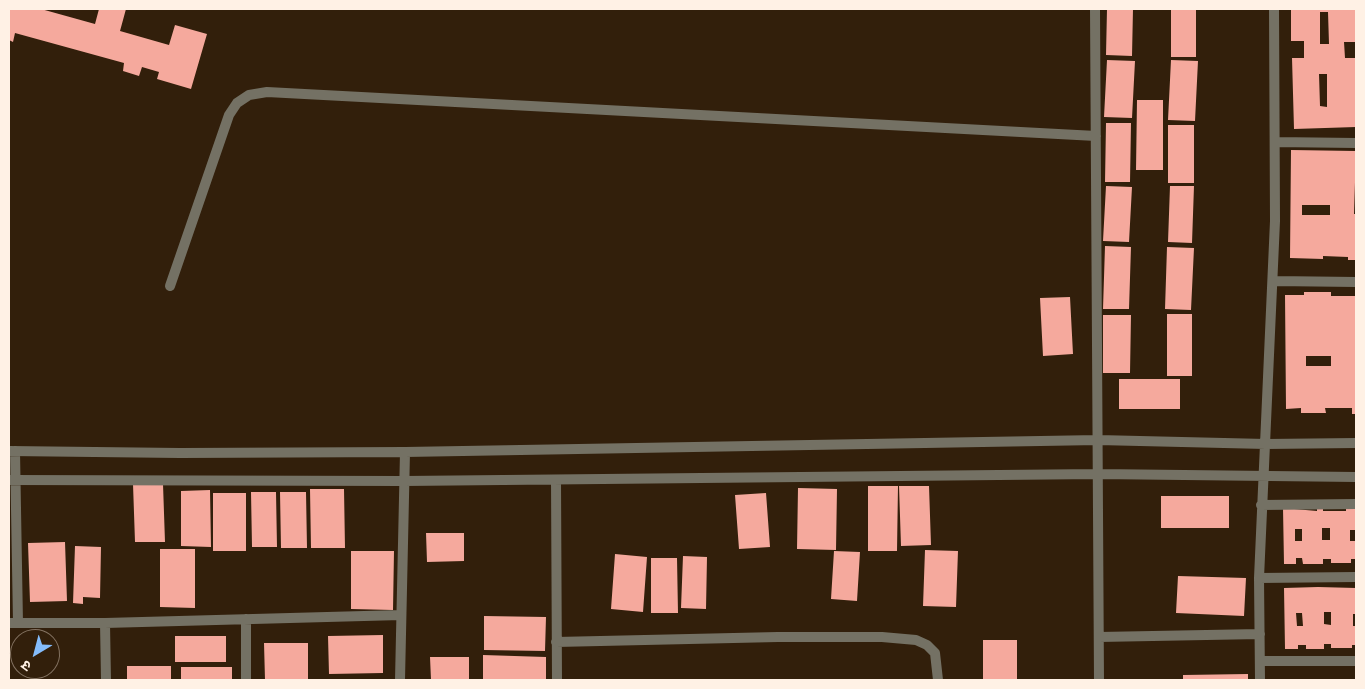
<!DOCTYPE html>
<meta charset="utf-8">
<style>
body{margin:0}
#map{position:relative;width:1365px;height:689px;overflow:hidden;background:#321f0b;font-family:Figtree,"Noto Sans Devanagari",sans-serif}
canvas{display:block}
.frame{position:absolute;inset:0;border:10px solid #fff1e5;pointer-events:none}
.north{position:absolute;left:10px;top:629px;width:50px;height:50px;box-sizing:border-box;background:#321f0b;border:1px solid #847362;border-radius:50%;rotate:217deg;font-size:14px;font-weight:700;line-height:20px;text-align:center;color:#fff1e5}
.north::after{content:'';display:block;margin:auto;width:18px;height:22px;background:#84bcfb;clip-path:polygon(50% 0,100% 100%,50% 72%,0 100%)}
</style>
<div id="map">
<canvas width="1365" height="689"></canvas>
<div class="frame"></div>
<div class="north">उ</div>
</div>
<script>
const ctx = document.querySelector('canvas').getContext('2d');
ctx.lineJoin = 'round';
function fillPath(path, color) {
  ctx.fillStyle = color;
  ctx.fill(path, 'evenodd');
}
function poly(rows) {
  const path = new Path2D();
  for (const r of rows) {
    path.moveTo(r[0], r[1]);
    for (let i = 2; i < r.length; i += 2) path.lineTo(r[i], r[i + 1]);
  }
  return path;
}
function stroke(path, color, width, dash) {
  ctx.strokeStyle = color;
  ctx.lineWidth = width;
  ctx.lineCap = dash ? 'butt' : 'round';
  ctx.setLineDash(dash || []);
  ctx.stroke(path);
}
const building = poly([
 [9,9,41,9,95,24,99,9,126,9,120,31,169,45,175,25,207,34,191,89,157,79,159,72,142,67,139,76,123,71,124,63,15,33,13,42,9,40],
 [1107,9,1133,9,1132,56,1106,55],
 [1171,9,1196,9,1196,57,1171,57],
 [1291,9,1356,9,1356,42,1344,42,1345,58,1356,58,1356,127,1294,129,1292,58,1304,58,1304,41,1291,41],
 [1320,12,1328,12,1329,44,1320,44],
 [1319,74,1327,74,1327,107,1320,106],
 [1107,60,1135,61,1132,118,1104,117],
 [1171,60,1198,61,1195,121,1168,120],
 [1137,100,1163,100,1163,170,1136,170],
 [1106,123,1131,123,1130,182,1105,182],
 [1168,125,1194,125,1194,183,1168,183],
 [1291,150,1356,151,1354,214,1356,214,1356,260,1348,260,1348,257,1323,256,1323,259,1290,258],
 [1302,205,1330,205,1330,215,1302,215],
 [1106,186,1132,187,1129,242,1103,241],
 [1170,186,1194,186,1192,243,1168,242],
 [1105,246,1131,247,1129,309,1103,309],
 [1167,247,1194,248,1191,310,1165,309],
 [1304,292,1331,292,1331,296,1356,296,1356,414,1352,414,1352,408,1325,408,1326,413,1301,413,1301,408,1286,409,1285,295,1304,295],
 [1306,356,1331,356,1331,366,1306,366],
 [1070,297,1073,354,1043,356,1040,298],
 [1167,314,1192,314,1192,376,1167,376],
 [1103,315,1131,315,1130,373,1103,373],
 [1119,379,1180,379,1180,409,1119,409],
 [133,484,163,484,165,542,135,542],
 [868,486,898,486,897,551,868,551],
 [899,486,929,486,931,545,901,546],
 [798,488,837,489,836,550,797,549],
 [310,489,344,489,345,548,311,548],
 [210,490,211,547,181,546,181,491],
 [251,492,276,492,277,547,252,547],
 [280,492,306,492,307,548,281,548],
 [213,493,246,493,246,551,213,551],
 [766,493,770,547,739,549,735,495],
 [1161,496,1229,496,1229,528,1161,528],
 [1283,508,1317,511,1317,508,1323,508,1323,511,1346,511,1346,508,1356,508,1356,530,1350,530,1350,541,1356,541,1356,559,1351,559,1351,563,1331,563,1331,559,1323,559,1323,564,1303,564,1302,558,1296,558,1296,564,1284,564],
 [1322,528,1330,528,1330,540,1322,540],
 [1295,529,1302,529,1302,541,1295,541],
 [426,533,464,533,464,561,427,562],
 [65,542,67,601,30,602,28,543],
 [75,546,101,547,100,598,83,597,83,604,73,603],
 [160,549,195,549,195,608,160,607],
 [925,550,958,551,956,607,923,606],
 [351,551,394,551,393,610,351,609],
 [834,551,860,552,857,601,831,599],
 [615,554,647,557,643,612,611,609],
 [683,556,707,557,706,609,681,608],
 [651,558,677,558,678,613,651,613],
 [1178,576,1246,578,1244,616,1176,613],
 [1318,587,1356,588,1356,614,1353,614,1353,626,1356,626,1356,645,1352,645,1352,648,1331,648,1331,644,1324,644,1324,649,1306,649,1306,645,1298,645,1298,649,1285,649,1284,588],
 [1324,612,1331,612,1331,625,1324,624],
 [1296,613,1302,613,1303,626,1297,626],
 [484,616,546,617,545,651,484,650],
 [383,635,383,673,329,674,328,636],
 [175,636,226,636,226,662,175,662],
 [983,640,1017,640,1017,680,983,680],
 [264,643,308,643,308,679,265,680],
 [483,655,546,657,546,680,483,680],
 [430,657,469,657,469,680,431,680],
 [127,666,171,666,171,680,127,680],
 [181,667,232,667,232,680,181,680],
 [1248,674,1248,680,1183,680,1183,675]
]);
const street = poly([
 [1095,9,1099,680],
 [1275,142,1356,143],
 [1274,281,1356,282],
 [170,286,229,115,237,103,249,95,267,92,1096,136],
 [9,451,180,453,405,452,1098,440,1266,444,1356,443],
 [15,451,18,623],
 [9,480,404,481,1098,474,1356,477],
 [556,480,557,680],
 [1261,505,1356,504],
 [1259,578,1356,577],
 [246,619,246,680],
 [9,623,105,623,401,615],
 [105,623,106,680],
 [1099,637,1260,634],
 [556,642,778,637,882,637,916,640,927,645,935,653,938,680],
 [1260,661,1356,661],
 [400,680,405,452],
 [1260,680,1259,578,1275,221,1274,9]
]);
fillPath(building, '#f5a99d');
stroke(street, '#747164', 10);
</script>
